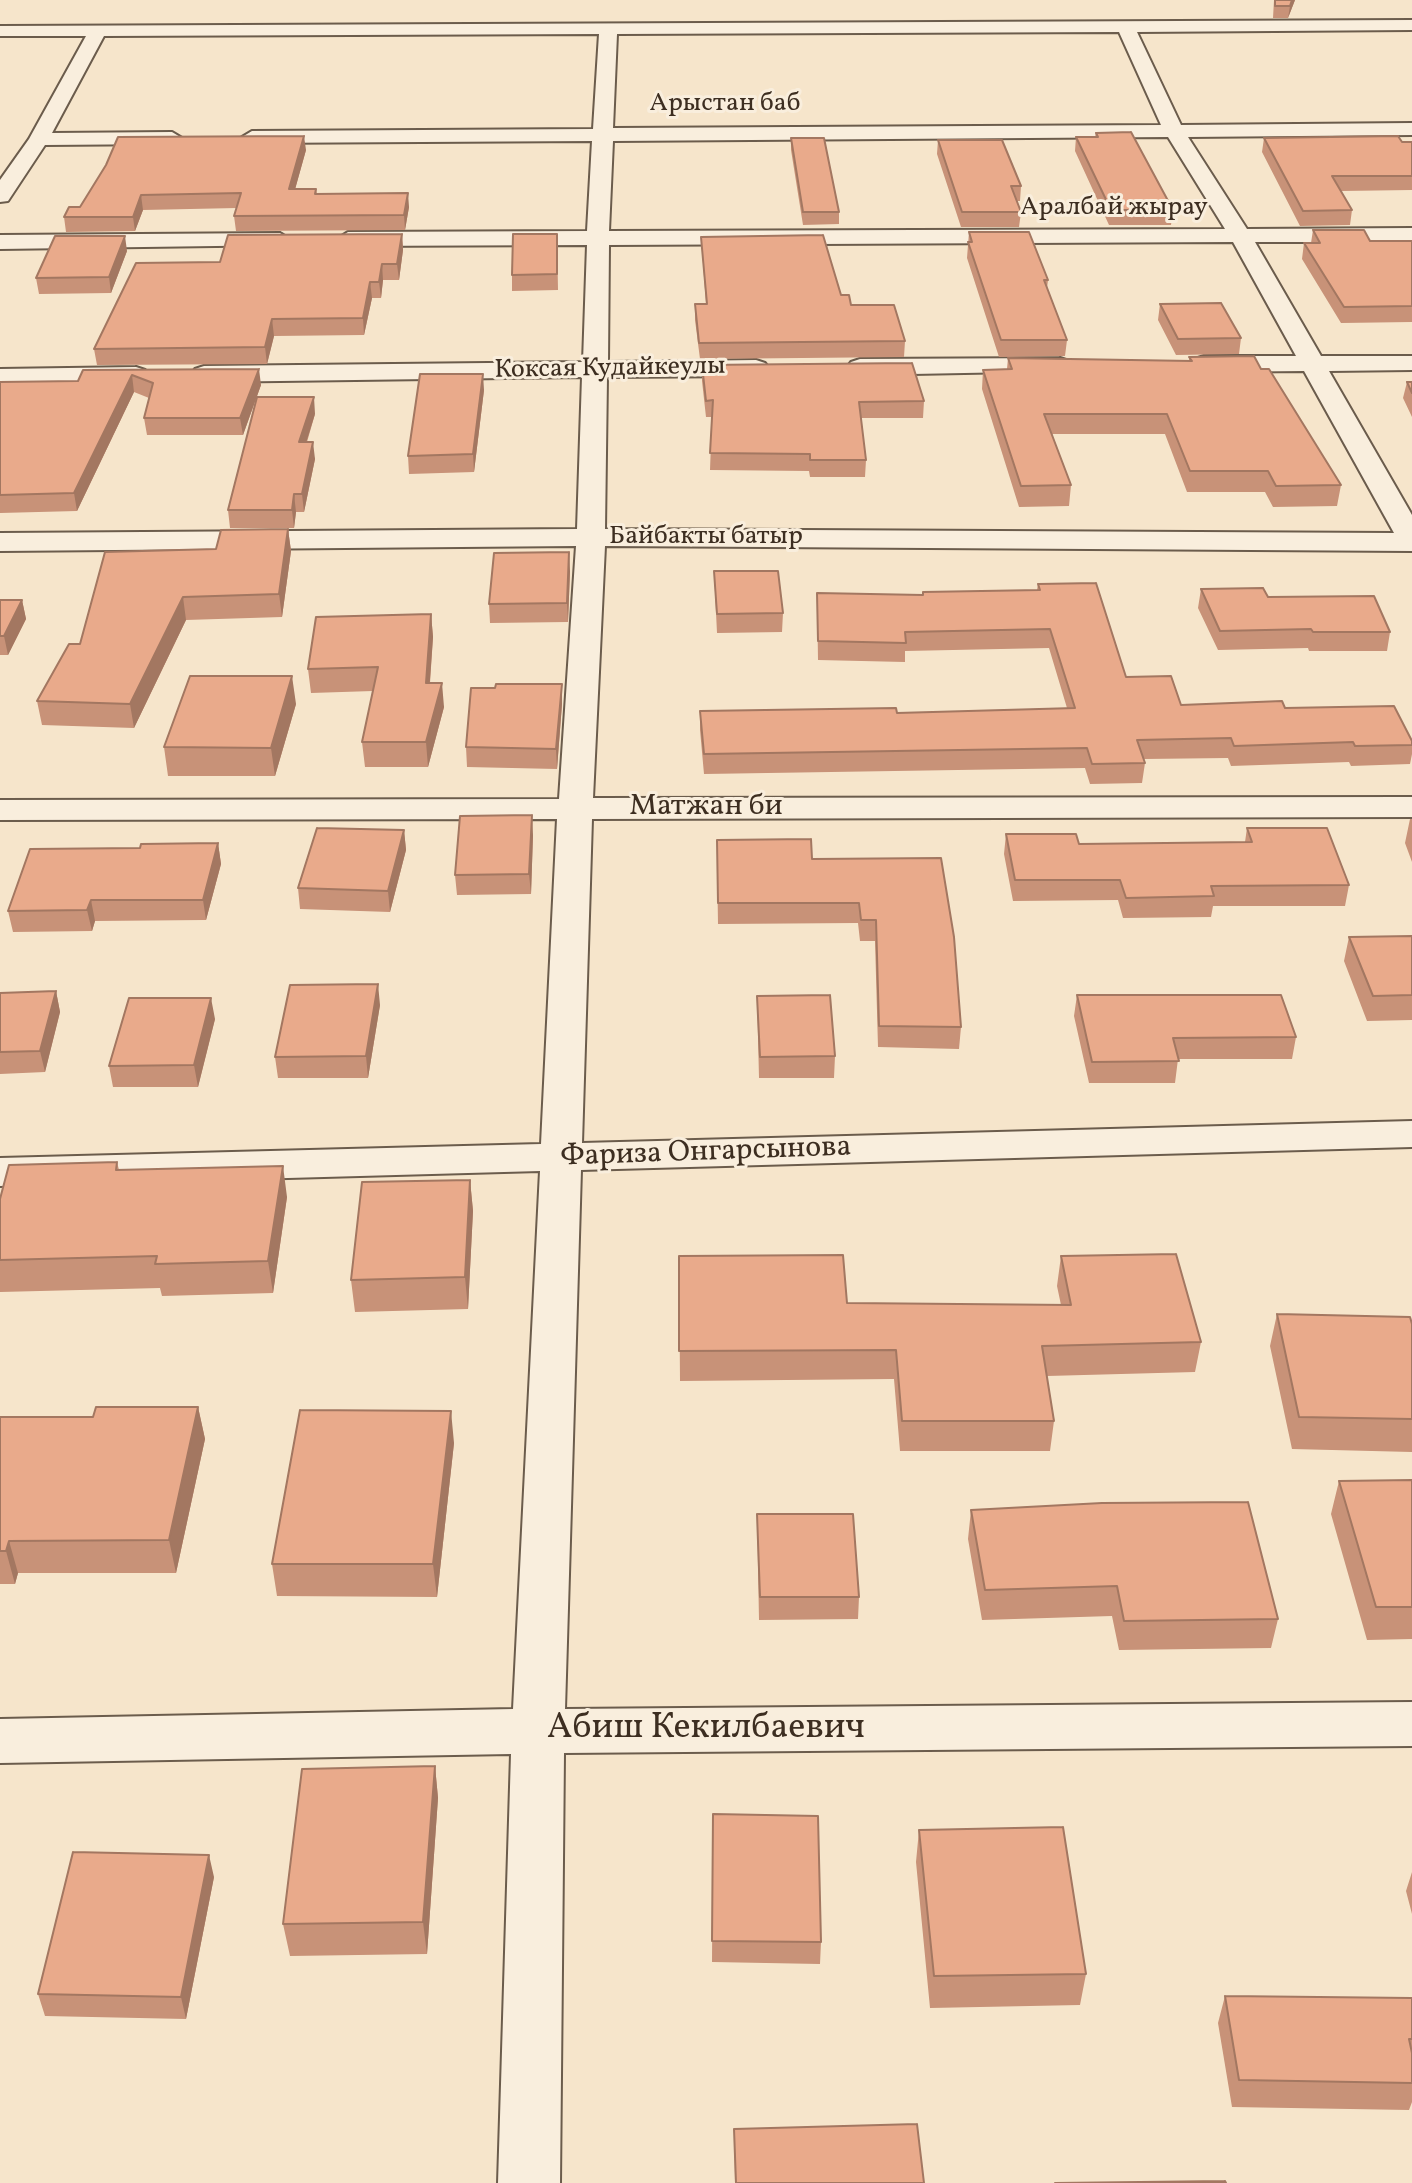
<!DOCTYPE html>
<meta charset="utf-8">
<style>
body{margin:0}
canvas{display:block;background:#f6e5cb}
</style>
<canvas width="1412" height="2183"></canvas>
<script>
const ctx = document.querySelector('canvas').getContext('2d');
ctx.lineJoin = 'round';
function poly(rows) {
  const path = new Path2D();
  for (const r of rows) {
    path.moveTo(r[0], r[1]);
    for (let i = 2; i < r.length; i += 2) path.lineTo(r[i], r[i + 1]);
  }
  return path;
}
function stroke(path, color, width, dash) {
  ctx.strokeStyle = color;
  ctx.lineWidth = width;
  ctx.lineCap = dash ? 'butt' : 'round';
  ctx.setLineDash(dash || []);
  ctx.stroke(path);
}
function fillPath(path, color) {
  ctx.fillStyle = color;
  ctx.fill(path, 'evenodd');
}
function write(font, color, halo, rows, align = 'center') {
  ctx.font = font + ' Vollkorn,serif';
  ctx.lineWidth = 6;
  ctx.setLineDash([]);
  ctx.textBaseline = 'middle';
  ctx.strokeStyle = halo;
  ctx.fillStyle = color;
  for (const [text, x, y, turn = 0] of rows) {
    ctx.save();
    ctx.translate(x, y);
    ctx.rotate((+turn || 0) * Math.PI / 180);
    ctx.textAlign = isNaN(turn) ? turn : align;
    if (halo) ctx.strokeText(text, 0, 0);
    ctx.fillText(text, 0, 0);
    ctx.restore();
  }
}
const minor = poly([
 [1412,20,1412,30,1137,32,1181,125,1412,123,1412,135,1188,137,1247,229,1412,228,1412,242,1255,242,1321,356,1412,356,1412,370,1329,371,1412,515,1412,551,605,546,593,798,1412,797,1412,817,592,819,582,1143,1412,1121,1412,1147,581,1170,565,1709,1412,1702,1412,1746,564,1753,560,2183,498,2183,511,1754,0,1763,0,1719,513,1709,540,1171,0,1186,0,1158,541,1144,557,819,0,820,0,800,559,799,576,546,0,551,0,533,577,529,582,377,204,382,195,379,191,374,195,369,204,366,583,362,587,245,348,246,337,239,348,232,587,231,592,141,252,143,242,137,252,131,593,129,599,34,104,36,52,133,172,132,182,138,172,144,45,145,8,201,0,202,0,180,29,139,86,36,0,36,0,26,1412,20],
 [1119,32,1161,125,613,128,617,34,1119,32],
 [1168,137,1225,229,609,231,613,141,1168,137],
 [1233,242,1296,356,1204,356,1195,359,1191,364,1195,369,1204,372,1304,371,1394,533,605,529,607,377,756,376,765,373,769,368,765,363,756,360,608,362,609,245,1233,242],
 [280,233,291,240,288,245,0,249,0,235,280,233],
 [1060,358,1069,361,1073,366,1069,371,860,375,851,372,847,367,851,362,860,359,1060,358],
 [136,367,145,370,149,375,145,380,0,385,0,369,136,367]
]);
const wall = poly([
 [1274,0,1295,0,1288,18,1273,18],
 [1096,133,1173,210,1171,225,1109,225,1075,151,1076,137,1095,137],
 [791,138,839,212,839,224,803,225,791,150],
 [1264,138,1412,142,1412,190,1341,191,1352,210,1350,225,1300,226,1262,152],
 [938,140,1021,186,1020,201,1017,201,1021,212,1019,227,961,227,937,154],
 [306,150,295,189,316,189,317,194,409,207,405,230,236,231,234,216,237,208,143,210,135,231,66,232,64,217,80,207],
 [1313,230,1370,241,1412,241,1412,322,1341,323,1302,259,1304,243,1311,243],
 [969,232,1048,280,1047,288,1067,340,1065,356,999,357,967,258],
 [402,234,403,250,399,280,383,280,381,298,372,298,364,335,274,336,267,364,97,365,94,349,220,262],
 [557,234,558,290,512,291,512,275],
 [701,237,841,295,851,305,905,341,904,357,700,359,695,320,695,304,706,304],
 [127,251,111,293,39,294,36,278],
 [1160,304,1241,338,1239,354,1176,355,1158,320],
 [1189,357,1261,369,1341,485,1337,506,1273,507,1265,492,1187,492,1165,434,1052,434,1071,485,1069,506,1019,507,982,389,983,370,1007,369,1008,358,1189,361],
 [702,365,924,401,923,418,861,418,866,460,865,477,810,477,809,471,710,470,712,417,706,417,702,381],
 [83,370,261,385,243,435,147,435,144,418,149,398,134,392,77,511,0,513,0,382,78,381],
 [1407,382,1412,382,1412,417,1403,398],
 [484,390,474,472,409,474,408,456],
 [315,414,307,442,315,459,304,512,296,512,294,528,230,528,228,510],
 [288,529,291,551,282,617,186,620,134,728,42,725,37,701,216,549],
 [570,571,568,622,490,623,489,604],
 [714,571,783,613,782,632,717,633],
 [1038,584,1126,677,1181,705,1285,708,1412,741,1412,754,1410,764,1351,766,1349,762,1231,766,1228,758,1144,759,1145,763,1142,783,1090,784,1085,768,704,774,700,730,700,711,897,713,1067,708,1049,648,905,651,905,662,818,660,817,593,923,595,1037,590],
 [1201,589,1268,597,1390,632,1387,651,1309,651,1308,648,1218,650,1198,608],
 [0,600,22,600,26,619,8,655,0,655],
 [431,614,433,637,430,683,444,707,428,767,365,767,362,742,373,691,311,693,308,669],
 [296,704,275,776,168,776,164,747],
 [562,704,557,769,467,767,466,747],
 [1410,819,1412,819,1412,862,1405,843],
 [1247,828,1349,885,1345,906,1213,906,1211,917,1123,918,1118,900,1013,901,1004,854,1006,834,1079,844,1245,842],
 [404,830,406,850,390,912,300,909,298,888],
 [533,835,531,894,457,895,455,875],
 [218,843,221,864,206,920,95,921,92,931,13,932,8,911,140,848],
 [941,858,961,1027,959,1049,878,1047,875,941,860,941,858,923,718,924,717,860],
 [1412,936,1412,1020,1367,1021,1344,961,1349,937],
 [56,991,60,1012,45,1072,0,1074,0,993],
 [1077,995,1296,1037,1292,1059,1178,1059,1175,1083,1089,1083,1074,1016],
 [757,996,835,1056,834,1078,759,1078],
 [380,1005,368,1078,278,1078,275,1057],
 [215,1019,198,1087,113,1087,109,1066],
 [117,1162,119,1170,287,1197,273,1293,162,1296,160,1288,0,1292,0,1199],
 [470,1180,473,1211,468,1309,355,1312,351,1280],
 [679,1256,847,1303,1061,1305,1057,1286,1061,1256,1201,1342,1195,1372,1047,1376,1054,1421,1050,1451,900,1451,894,1379,680,1381],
 [1277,1314,1412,1324,1412,1452,1292,1449,1270,1346],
 [198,1407,205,1439,176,1573,18,1573,15,1584,0,1584,0,1417,93,1417],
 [454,1443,437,1597,277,1596,272,1564],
 [1412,1480,1412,1639,1367,1640,1331,1514,1339,1481],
 [971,1510,1278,1619,1271,1648,1119,1650,1112,1616,982,1620,968,1539],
 [757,1514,859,1597,858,1619,759,1620],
 [435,1766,438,1798,427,1954,290,1956,283,1924],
 [713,1814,821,1942,820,1964,712,1962],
 [919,1830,1086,1974,1080,2005,930,2008,916,1862],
 [1412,1872,1412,1914,1406,1891],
 [214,1877,186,2019,45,2016,38,1994],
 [1225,1996,1412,1998,1412,2102,1409,2110,1232,2107,1218,2023],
 [734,2129,924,2183,735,2183]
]);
const shadedWall = poly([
 [1292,0,1295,0,1288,18,1290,6],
 [304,136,306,150,291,204,289,189],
 [408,193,409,207,405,230,404,215],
 [141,195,143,210,135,231,133,217],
 [402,234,403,250,399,280,397,264],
 [125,236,127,251,111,293,109,277],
 [382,264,383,280,381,298,379,282],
 [370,282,372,298,364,335,363,318],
 [272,319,274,336,267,364,265,347],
 [259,369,261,385,243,435,240,418],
 [483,374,484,390,474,472,473,454],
 [132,375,134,392,77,511,74,493],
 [314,397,315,414,301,459,299,442],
 [313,442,315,459,304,512,302,494],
 [294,494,296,512,294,528,292,510],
 [288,529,291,551,282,617,279,594],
 [569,552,570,571,568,622,567,603],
 [183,597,186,620,134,728,130,704],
 [22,600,26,619,8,655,4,636],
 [431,614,433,637,428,707,426,683],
 [292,676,296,704,275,776,271,748],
 [442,683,444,707,428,767,426,742],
 [562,684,562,704,557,769,556,749],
 [532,815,533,835,531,894,529,874],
 [404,830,406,850,390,912,388,891],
 [218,843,221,864,206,920,203,900],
 [91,900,95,921,92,931,87,910],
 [378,984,380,1005,368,1078,366,1056],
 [56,991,60,1012,45,1072,40,1051],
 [211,998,215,1019,198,1087,194,1065],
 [283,1166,287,1197,273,1293,268,1261],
 [470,1180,473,1211,468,1309,465,1277],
 [198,1407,205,1439,176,1573,169,1540],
 [451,1411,454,1443,437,1597,433,1564],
 [9,1541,18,1573,15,1584,6,1551],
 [435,1766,438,1798,427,1954,423,1922],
 [209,1855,214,1877,186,2019,181,1997]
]);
const building = poly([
 [1275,0,1292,0,1290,6,1275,6,1275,0],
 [1131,132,1173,210,1111,210,1076,137,1098,137,1096,133,1131,132],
 [304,136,289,189,316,189,315,194,408,193,404,215,234,216,241,193,141,195,133,217,64,217,69,207,80,207,106,165,118,137,304,136],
 [1398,136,1402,142,1412,142,1412,176,1332,176,1352,210,1303,211,1264,138,1398,136],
 [791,138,824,138,839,212,803,212,791,138],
 [938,140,1002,140,1021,186,1011,186,1021,212,962,212,938,140],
 [1313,230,1364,230,1370,241,1412,241,1412,306,1344,307,1304,243,1320,243,1313,230],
 [969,232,1029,232,1048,280,1044,280,1067,340,1001,340,968,242,972,242,969,232],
 [402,234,397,264,382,264,379,282,370,282,363,318,272,319,265,347,94,349,136,263,220,262,228,235,402,234],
 [513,234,557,234,557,274,512,275,513,234],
 [823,235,841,295,849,295,851,305,894,305,905,341,699,343,695,304,707,304,701,237,823,235],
 [55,236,125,236,109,277,36,278,55,236],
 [1221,303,1241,338,1178,339,1160,304,1221,303],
 [1254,356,1261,369,1269,369,1341,485,1276,486,1268,471,1190,471,1167,414,1044,414,1071,485,1021,486,983,370,1012,369,1008,358,1192,361,1189,357,1254,356],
 [912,363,924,401,859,402,866,460,810,460,810,454,710,453,713,400,706,401,702,365,912,363],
 [259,369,240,418,144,418,153,383,132,375,74,493,0,495,0,382,78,381,83,370,259,369],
 [420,374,483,374,473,454,408,456,420,374],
 [1407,382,1412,382,1412,393,1407,382],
 [257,397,314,397,299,442,313,442,302,494,294,494,292,510,228,510,257,397],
 [288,529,279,594,183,597,130,704,37,701,69,644,80,644,105,552,216,549,221,530,288,529],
 [569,552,567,603,489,604,494,553,569,552],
 [714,571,778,571,783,613,717,614,714,571],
 [1096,583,1126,677,1171,676,1181,705,1282,701,1285,708,1394,706,1412,741,1412,745,1355,746,1353,742,1234,746,1231,738,1137,740,1145,763,1092,764,1087,748,704,754,700,711,896,708,897,713,1075,708,1050,629,905,632,906,643,818,641,817,593,923,595,923,592,1040,590,1038,584,1096,583],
 [1263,588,1268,597,1374,596,1390,632,1313,632,1311,629,1220,631,1201,589,1263,588],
 [0,600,22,600,4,636,0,636,0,600],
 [431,614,426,683,442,683,426,742,362,742,378,667,308,669,316,617,431,614],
 [190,676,292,676,271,748,164,747,190,676],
 [496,684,562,684,556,749,466,747,471,688,495,688,496,684],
 [532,815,529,874,455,875,460,816,532,815],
 [317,828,404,830,388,891,298,888,317,828],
 [1247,828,1327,828,1349,885,1211,886,1214,896,1126,898,1120,880,1015,880,1006,834,1076,834,1079,844,1252,842,1247,828],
 [811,839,812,859,941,858,954,937,961,1027,879,1026,876,920,861,920,859,903,718,903,717,840,811,839],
 [218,843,203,900,91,900,87,910,8,911,30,849,140,848,141,844,218,843],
 [1412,936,1412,995,1373,996,1349,937,1412,936],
 [378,984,366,1056,275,1057,290,985,378,984],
 [56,991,40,1051,0,1052,0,993,56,991],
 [830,995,835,1056,760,1057,757,996,830,995],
 [1077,995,1281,995,1296,1037,1173,1038,1179,1061,1092,1062,1077,995],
 [129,998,211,998,194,1065,109,1066,129,998],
 [117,1162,116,1170,283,1166,268,1261,155,1264,157,1256,0,1260,0,1199,9,1165,117,1162],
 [470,1180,465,1277,351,1280,362,1182,470,1180],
 [1176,1254,1201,1342,1042,1346,1054,1421,902,1421,896,1350,679,1351,679,1256,843,1255,847,1303,1071,1305,1061,1256,1176,1254],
 [1277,1314,1410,1317,1412,1324,1412,1419,1299,1417,1277,1314],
 [96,1407,198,1407,169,1540,9,1541,6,1551,0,1551,0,1417,93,1417,96,1407],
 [300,1410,451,1411,433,1564,272,1564,300,1410],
 [1412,1480,1412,1607,1376,1607,1339,1481,1412,1480],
 [1248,1502,1278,1619,1124,1621,1117,1586,985,1590,971,1510,1102,1503,1248,1502],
 [757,1514,853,1514,859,1597,760,1597,757,1514],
 [435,1766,423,1922,283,1924,302,1769,435,1766],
 [713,1814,818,1816,821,1942,712,1941,713,1814],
 [1063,1827,1086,1974,934,1976,919,1830,1063,1827],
 [73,1852,209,1855,181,1997,38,1994,73,1852],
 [1225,1996,1412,1998,1412,2039,1409,2039,1412,2053,1412,2083,1239,2080,1225,1996],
 [917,2124,924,2183,736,2183,734,2129,917,2124],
 [1225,2181,1226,2183,1055,2183,1225,2181]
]);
const farStreetnames = [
 ["Арыстан баб",725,105],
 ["Аралбай жырау",1114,209],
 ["Коксая Кудайкеулы",610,370,-1],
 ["Байбакты батыр",706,538]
];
const streetNames = [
 ["Матжан би",706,808],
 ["Фариза Онгарсынова",706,1154,-2]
];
const nearStreetnames = [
 ["Абиш Кекилбаевич",706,1730]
];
stroke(minor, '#6b5c4c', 4);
fillPath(minor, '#f9eedd');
fillPath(wall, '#c89278');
fillPath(shadedWall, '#a37761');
fillPath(building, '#e9aa8b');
stroke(building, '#a37761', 2);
write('26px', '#3d2e21', '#f9eedd', farStreetnames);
write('30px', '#3d2e21', '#f9eedd', streetNames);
write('36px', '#3d2e21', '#f9eedd', nearStreetnames);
</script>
